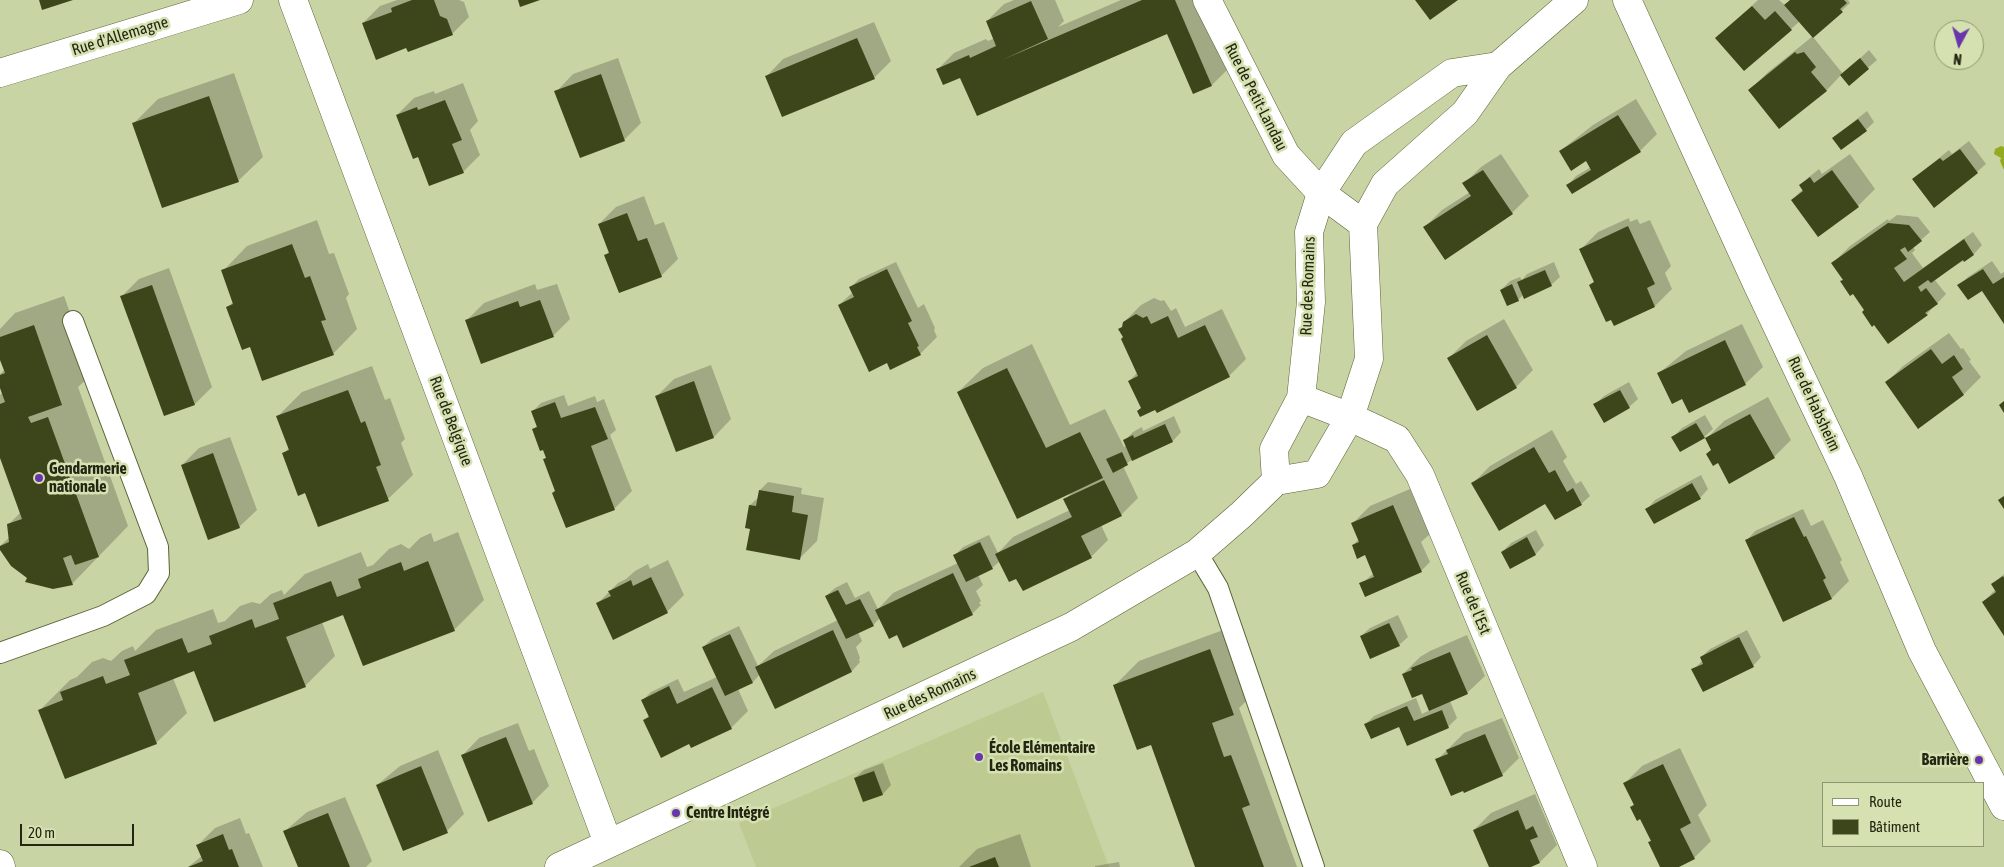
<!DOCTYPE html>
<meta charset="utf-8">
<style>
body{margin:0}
#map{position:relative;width:2004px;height:867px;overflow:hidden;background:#c8d4a4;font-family:"Asap Condensed",sans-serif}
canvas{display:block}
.legend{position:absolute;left:1822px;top:782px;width:162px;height:65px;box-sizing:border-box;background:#d5e1b0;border:1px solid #8d9671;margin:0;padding:6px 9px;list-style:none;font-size:15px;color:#222613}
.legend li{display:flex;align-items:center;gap:10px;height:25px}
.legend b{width:25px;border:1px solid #8d9671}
.north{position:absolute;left:1934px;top:20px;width:50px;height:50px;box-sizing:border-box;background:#d5e1b0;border:1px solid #8d9671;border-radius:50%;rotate:186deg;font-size:14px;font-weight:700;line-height:20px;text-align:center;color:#222613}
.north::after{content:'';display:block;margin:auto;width:18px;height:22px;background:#6935ac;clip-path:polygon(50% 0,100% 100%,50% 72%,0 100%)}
.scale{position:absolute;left:20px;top:824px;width:114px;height:22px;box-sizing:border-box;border:2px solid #222613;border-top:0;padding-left:6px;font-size:15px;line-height:18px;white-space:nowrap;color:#222613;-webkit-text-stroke:4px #d5e1b0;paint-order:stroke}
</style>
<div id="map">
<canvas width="2004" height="867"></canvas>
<ul class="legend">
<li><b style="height:6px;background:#fff"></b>Route</li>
<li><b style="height:14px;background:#3d461a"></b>Bâtiment</li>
</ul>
<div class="north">N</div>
<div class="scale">20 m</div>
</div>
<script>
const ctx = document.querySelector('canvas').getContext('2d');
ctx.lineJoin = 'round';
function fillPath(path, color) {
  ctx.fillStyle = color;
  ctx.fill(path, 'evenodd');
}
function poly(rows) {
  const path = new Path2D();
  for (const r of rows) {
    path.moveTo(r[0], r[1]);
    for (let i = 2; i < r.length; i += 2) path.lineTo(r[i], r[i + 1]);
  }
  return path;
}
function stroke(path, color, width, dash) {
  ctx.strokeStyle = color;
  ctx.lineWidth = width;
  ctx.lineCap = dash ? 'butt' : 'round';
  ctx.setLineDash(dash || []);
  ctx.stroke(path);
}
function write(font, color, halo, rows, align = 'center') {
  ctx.font = font + ' "Asap Condensed",sans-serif';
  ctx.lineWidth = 5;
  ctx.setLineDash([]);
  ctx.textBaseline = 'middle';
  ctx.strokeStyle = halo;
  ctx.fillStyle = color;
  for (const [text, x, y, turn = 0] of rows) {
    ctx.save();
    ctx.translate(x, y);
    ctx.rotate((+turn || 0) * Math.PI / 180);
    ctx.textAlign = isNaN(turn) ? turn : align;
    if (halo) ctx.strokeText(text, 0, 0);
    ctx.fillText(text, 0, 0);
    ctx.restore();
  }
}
const built = poly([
 [1043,692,1109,867,756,867,739,823]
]);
const water = poly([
 [2001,146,2004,147,2004,170,2000,161,2001,158,1994,154,1995,149]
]);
const shadow = poly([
 [397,0,459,0,464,2,469,17,452,34,411,47,363,23,380,6],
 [1014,0,1055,0,1064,21,1058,27,1121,0,1200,0,1229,68,1212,85,1194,92,1168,32,961,77,937,70,954,53,986,39,988,41,995,38,987,21,1004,4],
 [1758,0,1779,0,1786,6,1791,0,1848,0,1850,3,1813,37,1843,74,1869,50,1877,60,1849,84,1841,75,1826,91,1750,90,1767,73,1813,36,1800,21,1791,29,1717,38],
 [874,22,891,61,874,78,766,77,783,59],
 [618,58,641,123,624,140,556,92,573,74],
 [234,73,263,157,238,181,134,123,158,99],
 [463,83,478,121,470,130,480,155,463,172,419,155,397,115,414,98,434,91,435,94],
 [1636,99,1657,134,1640,151,1568,185,1576,176,1591,167,1586,159,1560,151,1593,125],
 [1867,111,1874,122,1866,130,1833,138],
 [1969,141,1986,164,1977,172,1913,179,1949,150,1952,154],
 [1501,154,1529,196,1512,213,1445,258,1425,227,1442,210,1470,192,1464,184,1481,167],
 [1850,154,1875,189,1858,206,1792,200,1803,189,1801,185,1809,177,1819,169,1822,174],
 [644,196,655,225,664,222,678,259,661,276,606,255,610,251,599,224,616,207],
 [1897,215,1918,217,1930,232,1913,247,1915,250,1912,253,1923,268,1973,232,1982,245,1974,254,1934,279,1946,294,1927,314,1866,310,1833,263,1850,246,1888,219,1889,221],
 [1629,218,1630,222,1637,219,1640,224,1650,220,1671,266,1665,273,1672,289,1655,306,1590,285,1595,281,1581,249,1598,232],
 [317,220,329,254,334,253,349,294,346,298,357,329,333,354,250,346,228,307,234,301,223,271,247,246],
 [1992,261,2001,274,2004,272,2004,322,1988,287,1959,285,1968,277],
 [896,262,918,308,924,304,935,328,934,330,937,337,920,354,887,362,839,305,853,292,851,287,859,279],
 [1554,262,1560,277,1551,285,1524,294,1518,300,1501,290,1510,281,1520,277,1522,280,1527,274],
 [169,268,212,387,195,404,164,415,122,296,139,279],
 [535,284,537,290,557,284,570,319,553,336,467,320,484,303],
 [64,296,92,374,78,387,128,526,72,584,29,578,0,546,10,537,8,525,21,512,0,455,0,395,3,392,0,384,0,374,5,369,0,358,0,329,15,313],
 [1154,298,1161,301,1164,300,1171,311,1176,308,1185,327,1222,309,1246,359,1229,376,1156,408,1142,408,1129,381,1138,372,1124,337,1124,322,1141,305],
 [1504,319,1533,370,1516,387,1478,409,1449,358,1466,341],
 [1742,324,1763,367,1745,384,1683,397,1659,373,1686,351],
 [1949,333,1961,349,1963,348,1971,360,1969,361,1981,377,1964,394,1918,427,1886,383,1903,366],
 [1032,344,1070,425,1105,409,1124,447,1127,446,1124,441,1133,432,1142,427,1143,431,1174,416,1181,432,1173,441,1133,459,1123,466,1138,498,1121,515,1101,525,1108,540,1091,557,1017,577,1000,561,992,568,978,575,983,585,976,591,981,601,979,603,981,605,972,614,897,633,880,618,873,625,858,632,862,641,856,647,860,658,859,660,860,662,852,671,844,675,760,674,753,682,738,689,748,711,731,728,690,743,644,720,650,715,643,700,651,692,678,679,684,692,717,677,703,647,712,639,739,626,758,666,774,651,838,620,826,596,835,588,847,582,855,598,869,591,878,609,893,593,958,563,954,556,963,547,989,535,998,553,1013,537,1070,510,1065,500,1072,492,958,392,983,368],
 [711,365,731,419,714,437,677,451,657,396,674,379],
 [372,366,385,400,390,398,405,439,401,443,413,475,388,499,306,491,284,453,290,447,278,416,302,392],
 [1629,382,1638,399,1629,407,1595,404,1604,396],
 [564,395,568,406,595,396,597,402,604,399,616,430,610,435,632,491,614,509,556,490,547,457,533,430,537,426,532,412,541,403],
 [1768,397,1791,440,1774,457,1712,449,1706,439,1724,421],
 [1705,415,1713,429,1704,437,1673,437,1682,428],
 [1552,430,1567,457,1563,461,1576,484,1581,481,1590,496,1581,504,1546,502,1473,483,1490,466],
 [230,437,257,510,239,527,182,465,199,448],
 [1701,475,1708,489,1700,498,1647,509,1655,500],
 [768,482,802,488,801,494,824,498,817,541,800,558,747,527,750,505,759,497,760,490],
 [1410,489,1430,534,1421,542,1430,562,1421,571,1361,584,1374,573,1366,554,1353,545,1359,539,1353,523,1370,506],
 [1803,509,1811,526,1823,520,1842,560,1840,562,1849,581,1832,598,1747,540,1755,531],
 [1536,530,1544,545,1536,554,1510,567,1502,552,1511,543],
 [458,532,484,600,454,630,344,614,322,622,335,656,305,686,195,670,173,678,187,713,156,743,40,710,70,680,77,677,92,662,103,658,111,661,122,651,133,646,135,651,156,630,213,609,218,623,225,621,240,606,252,602,260,604,271,594,282,590,284,595,305,574,361,552,367,567,373,565,389,549,401,544,409,549,420,538,431,533,434,542],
 [668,560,684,595,667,612,597,604,618,583,626,579,635,571,648,564,650,569],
 [2004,574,2004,633,1983,602,1996,589,1993,584],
 [1398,615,1408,637,1399,645,1361,636,1370,628],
 [1234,626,1258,690,1239,708,1297,867,1196,867,1152,744,1115,685,1139,661],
 [1747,630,1761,657,1753,666,1693,670,1703,660,1701,657,1710,649],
 [1467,635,1485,676,1467,693,1450,701,1457,718,1448,727,1407,744,1400,726,1366,724,1374,716,1416,698,1422,714,1430,710,1422,692,1403,674,1420,657,1430,651],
 [1502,718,1519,758,1502,775,1437,760,1464,733],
 [518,723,529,751,534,749,549,786,532,803,462,756,479,738],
 [1680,748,1707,805,1698,815,1711,841,1694,858,1676,867,1661,867,1649,843,1652,840,1641,818,1631,807,1634,804,1625,783,1642,766],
 [438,750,464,814,447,831,377,785,400,766],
 [883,763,891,785,883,794,864,800,855,778,864,770],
 [1535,794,1557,845,1540,862,1528,867,1490,867,1474,830,1491,813],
 [345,797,372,861,366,867,299,867,285,831,307,812],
 [240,818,246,834,249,833,263,867,188,867,202,856,198,845,215,828],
 [1020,834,1031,867,959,867,977,849],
 [1119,862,1120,867,1095,867,1095,866]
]);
const building = poly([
 [39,0,73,0,42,10],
 [412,0,434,0,440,16,447,19,453,35,408,52,406,48,376,60,362,23,392,12,391,8],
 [518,0,540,0,520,7],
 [1142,0,1175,0,1212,86,1193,94,1167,34,977,116,960,78,943,85,936,69,969,55,970,58,996,46,986,21,1031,1,1048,39,1002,60],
 [1415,0,1458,0,1430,20],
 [1790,0,1844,0,1847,3,1840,9,1843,12,1813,38,1784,5],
 [1752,6,1765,20,1775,11,1792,30,1744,71,1715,38],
 [857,38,875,79,782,117,765,76],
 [1795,52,1797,54,1804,52,1816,67,1811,72,1827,91,1779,129,1748,90],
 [1860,58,1869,69,1849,86,1840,75],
 [601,74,625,141,580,158,554,91],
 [209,96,239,182,162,208,132,123],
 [445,100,462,140,452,144,464,173,429,186,418,157,413,159,396,115,417,107,418,110],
 [1618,115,1641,152,1572,194,1566,185,1591,170,1586,161,1571,171,1559,151],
 [1858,119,1867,131,1841,150,1832,138],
 [1960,149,1978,173,1934,208,1912,179,1940,158,1943,161],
 [1483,170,1513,214,1445,260,1423,227,1471,196,1462,183],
 [1832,170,1859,207,1818,237,1791,200,1803,191,1799,185,1810,177,1814,183],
 [627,213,638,241,647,238,662,277,619,293,604,255,609,253,598,224],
 [1888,223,1909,225,1922,241,1908,252,1905,247,1900,250,1907,259,1894,268,1904,282,1964,239,1974,255,1964,262,1963,260,1931,283,1928,280,1918,287,1921,292,1926,288,1938,304,1925,313,1928,315,1888,344,1874,325,1872,327,1862,312,1864,310,1853,294,1850,296,1840,281,1843,280,1831,263],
 [1628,226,1655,284,1647,288,1655,307,1614,326,1611,320,1606,322,1589,285,1594,282,1579,249],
 [292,244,305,278,310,276,326,320,321,321,334,355,262,381,250,347,242,350,226,307,233,304,221,270],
 [887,269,912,321,908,323,919,346,917,347,921,355,890,370,887,363,869,372,838,305,854,297,849,287],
 [1983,269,1993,284,2004,277,2004,324,1982,291,1968,300,1957,285],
 [1545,270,1552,286,1524,299,1517,282],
 [1512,284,1519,301,1507,306,1500,290],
 [152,285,195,405,164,416,120,296],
 [540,300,554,337,481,364,465,320,518,301,520,307],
 [1136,314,1143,318,1147,316,1151,324,1168,316,1178,338,1205,325,1230,377,1157,413,1155,410,1140,417,1137,411,1141,408,1128,381,1138,376,1121,339,1123,337,1118,329,1122,327,1123,322],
 [34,325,62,405,28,417,31,423,48,417,99,557,75,565,71,555,63,558,73,585,53,589,25,582,27,578,11,566,0,550,0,546,9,542,7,524,22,519,0,458,0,404,5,402,0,388,0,375,5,373,0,360,0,337],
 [1487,335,1517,388,1477,411,1447,358],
 [1725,340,1746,385,1689,413,1682,399,1672,404,1657,373],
 [1931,349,1942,364,1954,355,1963,369,1952,377,1964,395,1918,429,1885,382],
 [1007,368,1046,448,1080,432,1103,478,1017,519,957,392],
 [694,381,714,438,676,452,655,396],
 [348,390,361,423,365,421,381,465,376,467,389,501,318,527,305,493,298,496,282,453,289,450,276,416],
 [1620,390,1630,408,1604,423,1593,404],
 [2004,401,2004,413,1999,405],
 [555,402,561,418,595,407,608,439,591,446,615,510,566,528,552,493,555,491,543,459,546,458,543,450,540,451,532,429,537,427,531,411],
 [1750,414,1775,458,1729,484,1718,463,1713,466,1706,454,1711,450,1705,438],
 [1696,423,1705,438,1680,452,1671,437],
 [1165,424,1173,442,1132,461,1123,440,1133,435,1134,438],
 [1534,447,1549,473,1555,470,1567,492,1573,488,1582,505,1555,520,1545,504,1499,531,1471,483],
 [1122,452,1128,465,1113,473,1106,459],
 [213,453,240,528,208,540,181,465],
 [1104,480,1122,516,1081,536,1092,558,1023,591,1016,579,1009,582,995,554,1072,517,1063,499],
 [1692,483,1701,499,1654,524,1645,509],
 [759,490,794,496,792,512,808,515,800,560,746,550,750,529,745,528,749,505,756,506],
 [2004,496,2004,509,1998,500],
 [1393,505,1422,572,1365,597,1359,583,1374,577,1365,555,1357,559,1352,545,1359,542,1351,523],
 [1794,517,1804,537,1806,536,1826,578,1823,580,1832,599,1783,622,1745,540],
 [1527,537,1536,555,1510,569,1501,552],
 [980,542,993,569,966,582,953,555],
 [428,561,455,631,363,666,343,615,286,637,306,687,214,722,194,671,138,693,157,744,65,779,38,710,63,700,60,692,103,676,106,684,130,675,124,660,182,638,188,653,212,644,209,636,252,619,255,628,279,619,273,603,331,581,337,597,361,588,358,579,370,574,401,562,404,571],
 [953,573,973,615,903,648,897,635,889,639,875,610],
 [2003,576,2004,578,2004,636,1982,602,1996,592,1991,584],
 [651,577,668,613,613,640,596,603,611,596,608,591,611,590,631,580,633,586],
 [838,590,846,605,860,599,874,626,846,639,825,596],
 [1389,623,1400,646,1370,659,1360,636],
 [833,630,852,672,775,709,755,667],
 [730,634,753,683,725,696,702,647],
 [1739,637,1754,667,1703,692,1691,669,1703,664,1700,657],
 [1210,649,1234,715,1212,723,1224,757,1231,755,1250,805,1242,808,1264,867,1195,867,1151,745,1137,750,1113,685],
 [1450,652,1468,694,1429,711,1422,694,1412,698,1402,674,1412,670,1411,668],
 [669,686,677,704,712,687,732,729,691,748,689,744,661,758,643,720,649,717,641,700],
 [1407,706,1414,721,1442,710,1449,728,1407,746,1399,727,1371,739,1364,724],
 [1485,734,1503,776,1464,793,1463,791,1451,796,1435,759,1448,754,1446,750],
 [506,737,533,804,488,822,461,755],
 [1663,764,1691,823,1680,829,1695,859,1679,867,1660,867,1648,842,1651,841,1640,819,1637,821,1630,807,1634,805,1623,783],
 [421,766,448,833,403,851,376,785],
 [874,771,883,795,863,802,854,778],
 [1518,810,1526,830,1533,826,1538,837,1530,840,1540,863,1531,867,1489,867,1473,830],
 [328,813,350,867,298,867,283,831],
 [223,834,229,850,232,849,239,867,188,867,203,861,196,845],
 [995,857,999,867,969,867]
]);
const lane = poly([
 [1197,553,1218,588,1314,867],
 [0,653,103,616,146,594,159,573,158,547,73,321]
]);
const street = poly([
 [293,0,608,843],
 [1207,0,1286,155,1321,193,1363,224],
 [0,73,239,0],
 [1301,398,1350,417,1397,439,1420,475,1583,867],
 [1276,481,1274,449,1301,398,1311,302,1309,232,1321,193,1354,143,1452,73,1498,66],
 [0,864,1,867],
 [559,867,1071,627,1197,553,1242,514,1276,481,1317,474,1350,417,1369,359,1363,224,1385,184,1465,113,1498,66,1574,0]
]);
const primary = poly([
 [1627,0,1758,286,1848,476,1922,651,2004,806]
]);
const markers = [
 [39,478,5,"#6935ac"],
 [979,757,5,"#6935ac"],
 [1979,760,5,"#6935ac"],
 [676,813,5,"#6935ac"]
];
const streetNames = [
 ["Rue d'Allemagne",120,36,-17],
 ["Rue de Petit-Landau",1256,97,63],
 ["Rue des Romains",1308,286,-88],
 ["Rue de Habsheim",1814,404,65],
 ["Rue de Belgique",451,421,69],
 ["Rue de l'Est",1473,603,67],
 ["Rue des Romains",930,694,-25]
];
const poiNames = [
 ["Gendarmerie",49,469],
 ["nationale",49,487],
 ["École Elémentaire",989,748],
 ["Les Romains",989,766],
 ["Barrière",1969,760,"right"],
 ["Centre Intégré",686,813]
];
fillPath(built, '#bdca92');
fillPath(water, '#94aa20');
fillPath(shadow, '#0003');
fillPath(building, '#3d461a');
stroke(lane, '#5a6337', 22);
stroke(street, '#5a6337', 29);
stroke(primary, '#5a6337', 29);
stroke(lane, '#fff', 20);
stroke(street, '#fff', 28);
stroke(primary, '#fff', 28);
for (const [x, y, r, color] of markers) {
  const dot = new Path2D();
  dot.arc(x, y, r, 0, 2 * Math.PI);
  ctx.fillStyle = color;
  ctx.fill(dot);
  stroke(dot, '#d5e1b0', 2);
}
write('16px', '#222613', '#d5e1b0', streetNames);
write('bold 16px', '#222613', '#d5e1b0', poiNames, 'left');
</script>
